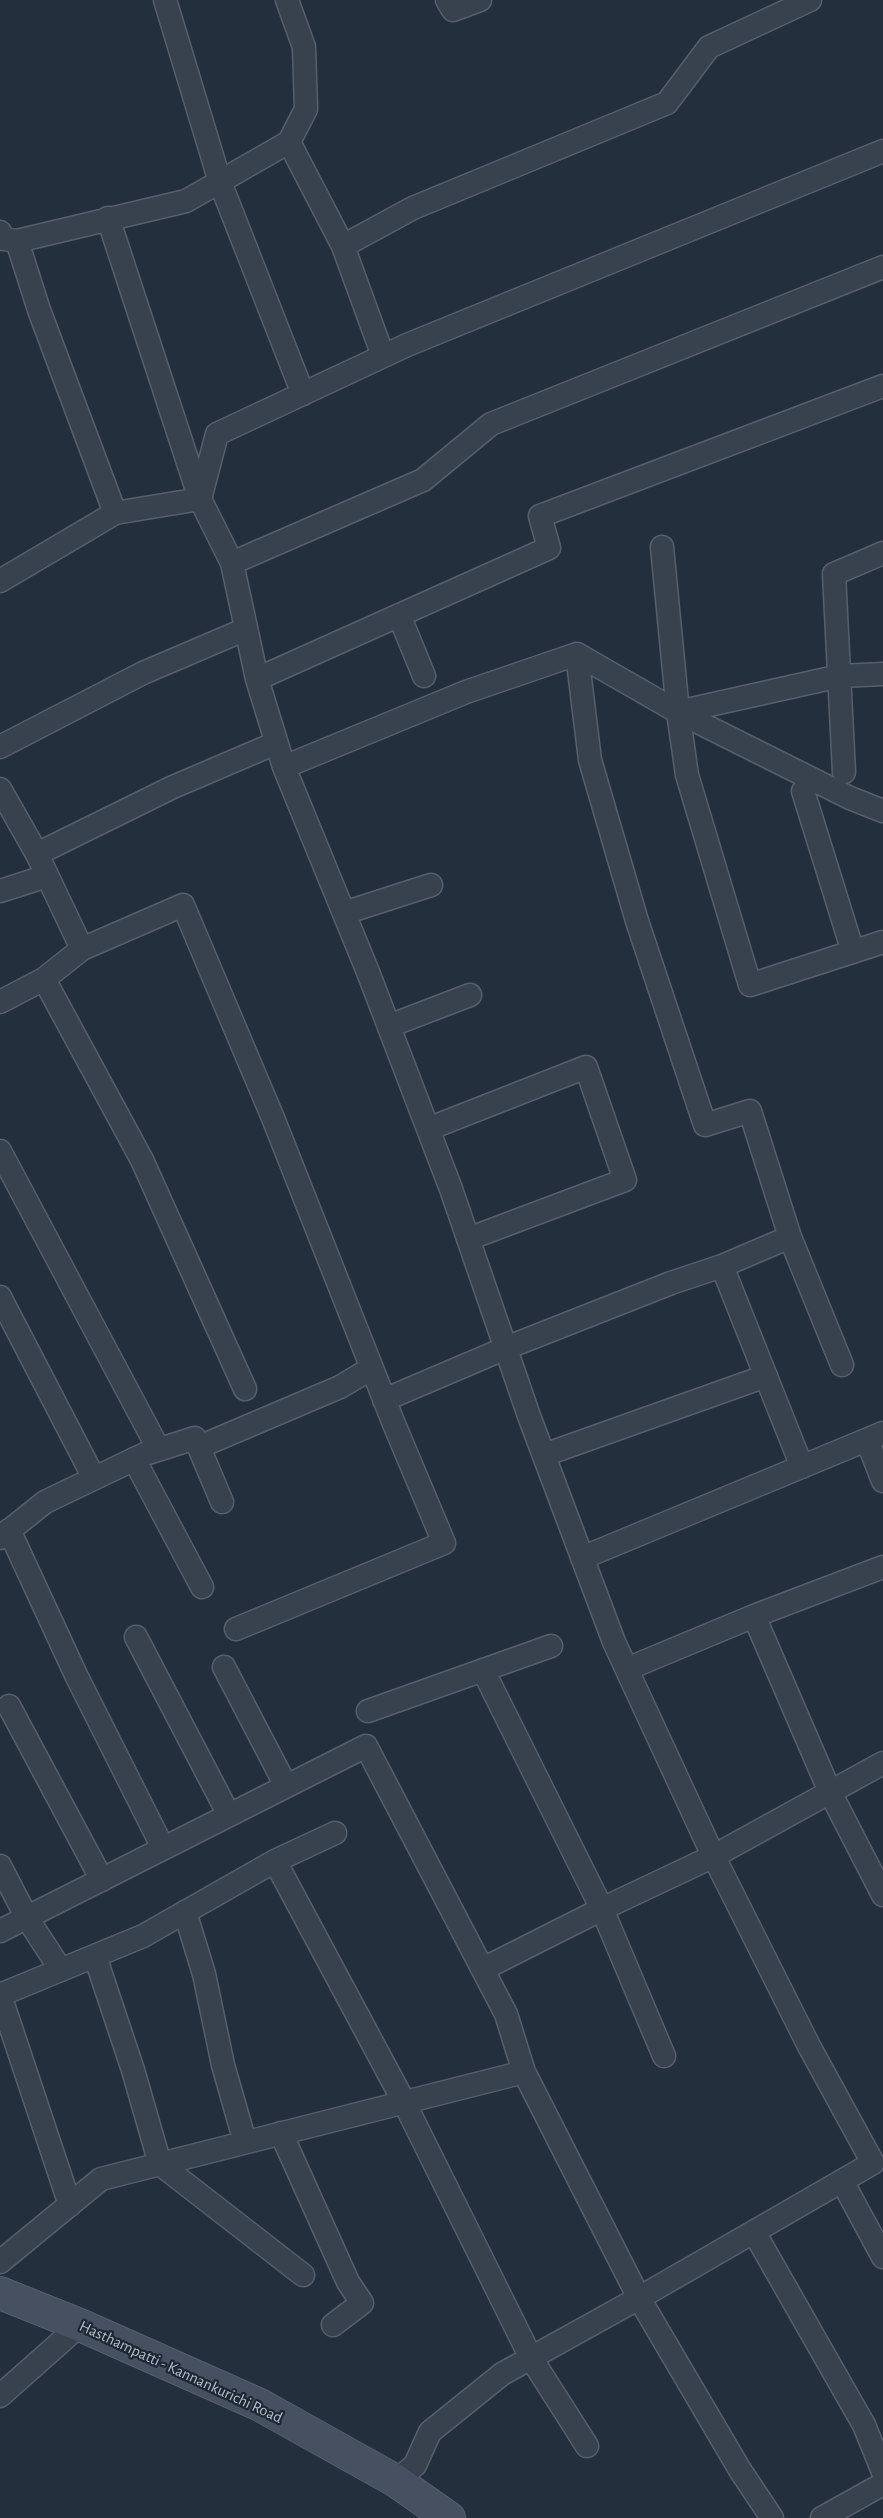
<!DOCTYPE html>
<style>
body{margin:0}
canvas{display:block;background:#242f3e}
</style>
<canvas width="883" height="2518"></canvas>
<script>
const ctx = document.querySelector('canvas').getContext('2d');
ctx.lineJoin = 'round';
function poly(rows) {
  const path = new Path2D();
  for (const r of rows) {
    path.moveTo(r[0], r[1]);
    for (let i = 2; i < r.length; i += 2) path.lineTo(r[i], r[i + 1]);
  }
  return path;
}
function stroke(path, color, width, dash) {
  ctx.strokeStyle = color;
  ctx.lineWidth = width;
  ctx.lineCap = dash ? 'butt' : 'round';
  ctx.setLineDash(dash || []);
  ctx.stroke(path);
}
function write(font, color, halo, rows, align = 'center') {
  ctx.font = font + ' "Alegreya Sans",sans-serif';
  ctx.lineWidth = 4.5;
  ctx.setLineDash([]);
  ctx.textBaseline = 'middle';
  ctx.strokeStyle = halo;
  ctx.fillStyle = color;
  for (const [text, x, y, turn = 0] of rows) {
    ctx.save();
    ctx.translate(x, y);
    ctx.rotate((+turn || 0) * Math.PI / 180);
    ctx.textAlign = isNaN(turn) ? turn : align;
    if (halo) ctx.strokeText(text, 0, 0);
    ctx.fillText(text, 0, 0);
    ctx.restore();
  }
}
const street = poly([
 [165,0,220,182,303,394],
 [447,0,453,10,480,0],
 [289,142,343,246],
 [108,218,200,499,217,434,407,345,883,151],
 [0,232,3,239,17,241,39,310,115,513,0,581],
 [17,241,186,201,289,142,306,109,304,47,287,0],
 [383,356,343,246,413,208,667,103,709,47,810,0],
 [115,513,200,499,232,563,257,679,284,767,368,972,451,1189,529,1416,614,1642,710,1849,809,2046,873,2163,639,2298,502,2374,430,2432,415,2465,396,2481],
 [662,547,678,712,687,775,750,985,883,942],
 [232,563,423,480,491,424,883,267],
 [399,615,424,676],
 [257,679,549,548,540,516,883,386],
 [678,712,850,798,883,811],
 [0,747,143,673,246,629],
 [284,767,466,692,577,654],
 [844,772,834,574,883,553],
 [0,789,37,854,82,949,44,979,0,1002],
 [803,791,853,952],
 [37,854,173,787,276,743],
 [0,891,47,876],
 [344,913,431,885],
 [82,949,183,905,273,1118,394,1424,444,1543,236,1629],
 [44,979,142,1160,245,1389],
 [389,1026,470,995],
 [428,1129,586,1067,625,1180,468,1239],
 [0,1151,158,1448],
 [790,1237,842,1365],
 [0,1297,94,1478],
 [384,1400,506,1348,671,1283,722,1266],
 [867,1440,883,1481],
 [199,1447,340,1387,372,1368],
 [544,1455,766,1376],
 [134,1459,202,1587],
 [802,1467,722,1266,790,1237,750,1111,705,1125,637,921,590,760,577,654,678,712,840,676,883,674],
 [9,1530,76,1675,163,1848],
 [0,1538,45,1502,145,1454,195,1438,222,1502],
 [582,1558,883,1433],
 [754,1616,883,1567],
 [136,1637,229,1815],
 [224,1667,286,1786],
 [627,1669,754,1616,830,1792,883,1895],
 [483,1670,602,1909,714,1856,883,1763],
 [9,1706,102,1880],
 [368,1711,551,1646],
 [275,1861,404,2102,531,2358,587,2446],
 [0,1866,27,1918,61,1970],
 [185,1912,204,1974,223,2065,245,2142],
 [0,1931,366,1746,506,2014,524,2072,101,2179,0,2262],
 [95,1956,133,2070,160,2164,303,2275],
 [483,1969,602,1909,664,2056],
 [0,1995,143,1936,275,1861,335,1833],
 [0,1995,70,2205],
 [524,2072,639,2298,740,2470,772,2518],
 [281,2133,348,2282,362,2303,333,2325],
 [842,2181,883,2257],
 [754,2232,864,2425,883,2472],
 [0,2396,80,2325],
 [822,2518,883,2484]
]);
const secondary = poly([
 [0,2293,80,2325,260,2405,396,2481,449,2518]
]);
const streetNames = [
 ["Hasthampatti - Kannankurichi Road",181,2372,25]
];
stroke(street, '#565f6c', 25);
stroke(secondary, '#565f6c', 34);
stroke(street, '#38414e', 22);
stroke(secondary, '#465061', 32);
write('16px', '#b4bcc9', '#1d2633', streetNames);
</script>
